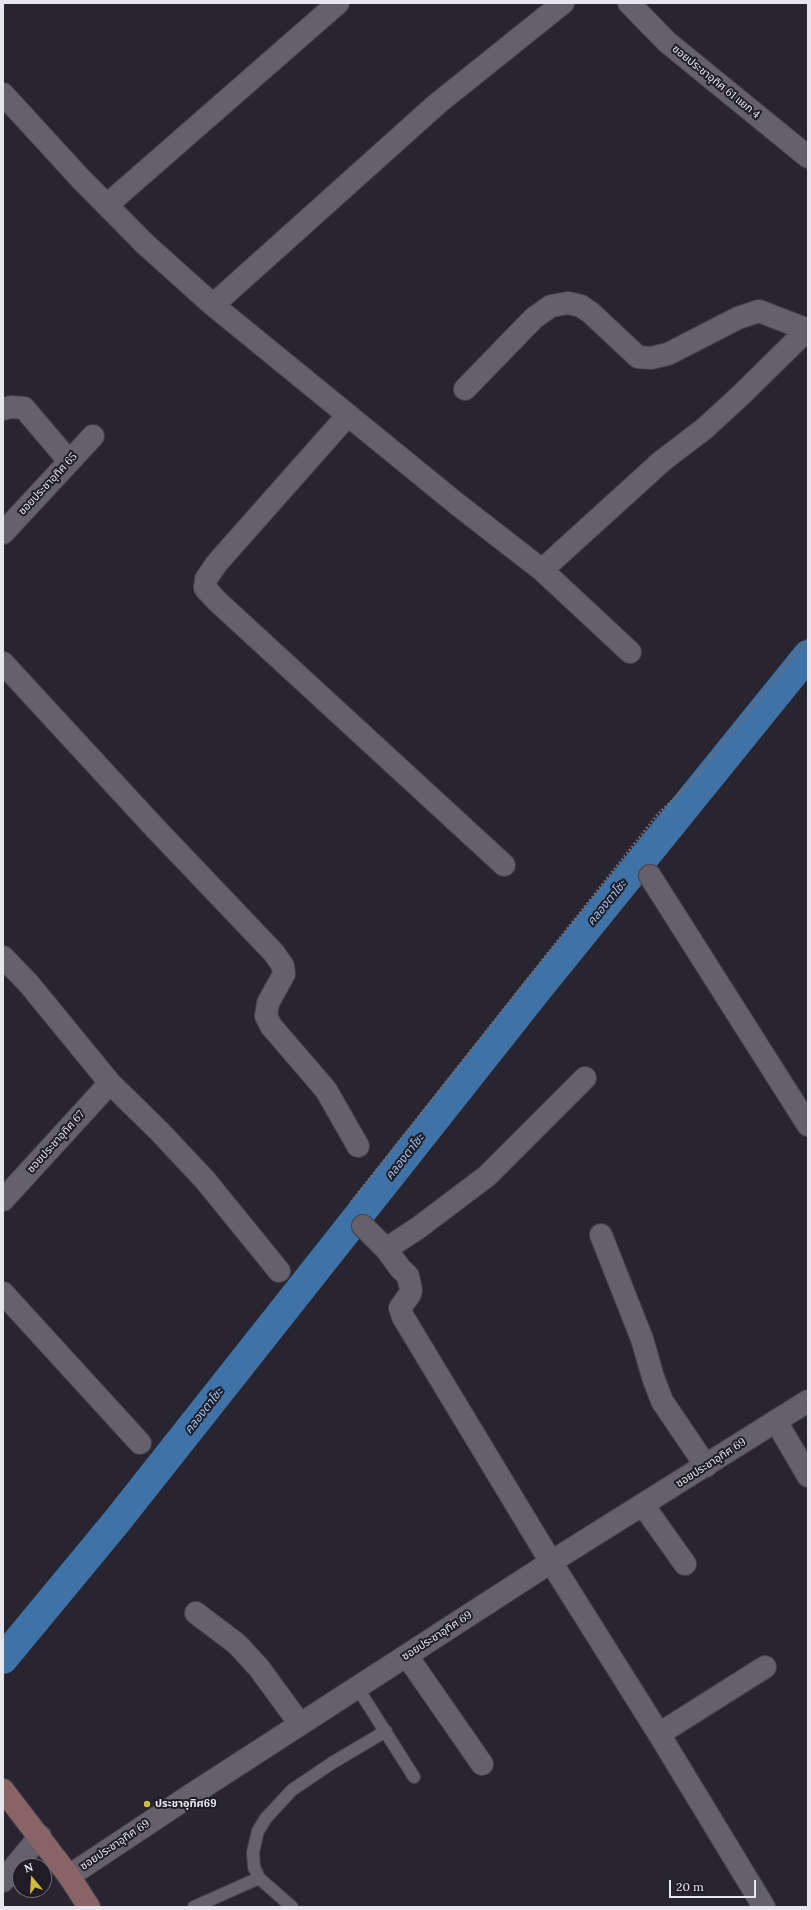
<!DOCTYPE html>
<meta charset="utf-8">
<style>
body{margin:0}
#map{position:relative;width:811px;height:1910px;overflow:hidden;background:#292530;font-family:Lora,serif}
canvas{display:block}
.frame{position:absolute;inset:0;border:4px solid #e8e6ed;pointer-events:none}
.north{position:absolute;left:12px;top:1858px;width:40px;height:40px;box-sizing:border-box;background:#1f1c26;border:1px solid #6f6d76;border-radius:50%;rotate:342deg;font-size:11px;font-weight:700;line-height:16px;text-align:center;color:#e8e6ed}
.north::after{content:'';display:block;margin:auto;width:14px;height:18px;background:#cdb938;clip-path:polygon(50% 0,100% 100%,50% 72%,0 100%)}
.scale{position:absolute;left:669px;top:1880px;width:87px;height:18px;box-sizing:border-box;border:2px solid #e8e6ed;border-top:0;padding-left:5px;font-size:12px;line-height:14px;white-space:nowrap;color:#e8e6ed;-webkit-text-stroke:3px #1f1c26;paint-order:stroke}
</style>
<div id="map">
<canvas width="811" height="1910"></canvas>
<div class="frame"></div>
<div class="north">N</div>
<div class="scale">20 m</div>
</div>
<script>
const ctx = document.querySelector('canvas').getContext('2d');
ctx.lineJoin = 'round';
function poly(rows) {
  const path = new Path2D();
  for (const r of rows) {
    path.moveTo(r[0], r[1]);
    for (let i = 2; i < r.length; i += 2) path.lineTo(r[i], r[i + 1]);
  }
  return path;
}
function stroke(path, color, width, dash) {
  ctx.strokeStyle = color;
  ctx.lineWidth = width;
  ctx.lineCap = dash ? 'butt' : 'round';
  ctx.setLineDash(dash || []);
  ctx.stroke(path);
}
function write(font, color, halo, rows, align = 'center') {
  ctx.font = font + ' Lora,"Noto Sans Thai",serif';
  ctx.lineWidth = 4;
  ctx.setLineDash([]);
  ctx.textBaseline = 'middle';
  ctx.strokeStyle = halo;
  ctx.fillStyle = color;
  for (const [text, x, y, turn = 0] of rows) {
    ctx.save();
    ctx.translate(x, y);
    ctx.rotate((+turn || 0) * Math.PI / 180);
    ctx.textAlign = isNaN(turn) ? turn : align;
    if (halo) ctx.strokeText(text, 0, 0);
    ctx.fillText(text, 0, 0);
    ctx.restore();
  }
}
const canal = poly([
 [3,1659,117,1521,537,990,808,655]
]);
const path = poly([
 [351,1202,658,814,693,780,808,639]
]);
const service = poly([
 [357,1687,414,1777],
 [259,1878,292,1907],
 [194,1907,259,1878,254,1867,253,1852,258,1831,266,1818,292,1790,332,1763,386,1731]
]);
const minor = poly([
 [629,3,667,42,808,157],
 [3,94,80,178,145,244,213,305,457,504,542,570,630,652],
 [107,205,338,3],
 [213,305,437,104,563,3],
 [465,389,534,318,551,306,568,303,581,306,591,313,638,357,651,358,668,354,738,318,759,311,808,330],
 [3,409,11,407,24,408,69,461],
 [348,415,217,563,206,579,205,588,217,601,504,865],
 [3,533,93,436],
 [542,570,662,461,704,429,741,395,807,330],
 [3,663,155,828,274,953,283,966,284,974,268,1003,266,1016,271,1026,326,1090,358,1146],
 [650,876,808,1125],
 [3,957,29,984,110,1083,160,1132,205,1180,279,1271],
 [3,1200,110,1083],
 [363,1226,386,1249,400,1268,408,1276,411,1290,410,1294,400,1308,403,1317,551,1562,659,1734,764,1907],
 [601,1235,642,1339,653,1377,662,1401,706,1466],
 [386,1249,418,1228,487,1176,585,1078],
 [3,1293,140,1443],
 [776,1421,808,1476],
 [643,1505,685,1564],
 [196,1613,237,1644,259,1668,300,1724],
 [407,1656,482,1764],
 [659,1734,765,1667],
 [3,1881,40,1836]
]);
const tertiary = poly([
 [69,1876,194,1793,551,1562,808,1401]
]);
const secondary = poly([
 [3,1790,69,1876,89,1907]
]);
const markers = [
 [147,1804,4,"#cdb938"]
];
const streetNames = [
 ["ซอยประชาอุทิศ 61 แยก 4",716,82,39],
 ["ซอยประชาอุทิศ 65",48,484,-47],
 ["ซอยประชาอุทิศ 67",56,1142,-48],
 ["ซอยประชาอุทิศ 69",711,1463,-33],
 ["ซอยประชาอุทิศ 69",437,1636,-33],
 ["ซอยประชาอุทิศ 69",115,1845,-34]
];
const poiNames = [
 ["ประชาอุทิศ69",155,1804]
];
const waterNames = [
 ["คลองตาโซะ",607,903,-51],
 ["คลองตาโซะ",405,1157,-52],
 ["คลองตาโซะ",204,1411,-52]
];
stroke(canal, '#3f72a6', 30);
stroke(service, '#45424b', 14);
stroke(minor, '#45424b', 24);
stroke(tertiary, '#45424b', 24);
stroke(secondary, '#45424b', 24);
stroke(path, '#6f6b75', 2.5, [2, 2]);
stroke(service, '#64606c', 12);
stroke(minor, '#64606c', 22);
stroke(tertiary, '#64606c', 22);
stroke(secondary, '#8a6367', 22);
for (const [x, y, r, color] of markers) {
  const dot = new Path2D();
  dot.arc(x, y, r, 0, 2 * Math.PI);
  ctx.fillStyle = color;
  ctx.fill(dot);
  stroke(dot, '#1f1c26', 1.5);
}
write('11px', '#e8e6ed', '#1f1c26', streetNames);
write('bold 11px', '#e8e6ed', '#1f1c26', poiNames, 'left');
write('italic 12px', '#9ac4f0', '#1f1c26', waterNames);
</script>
